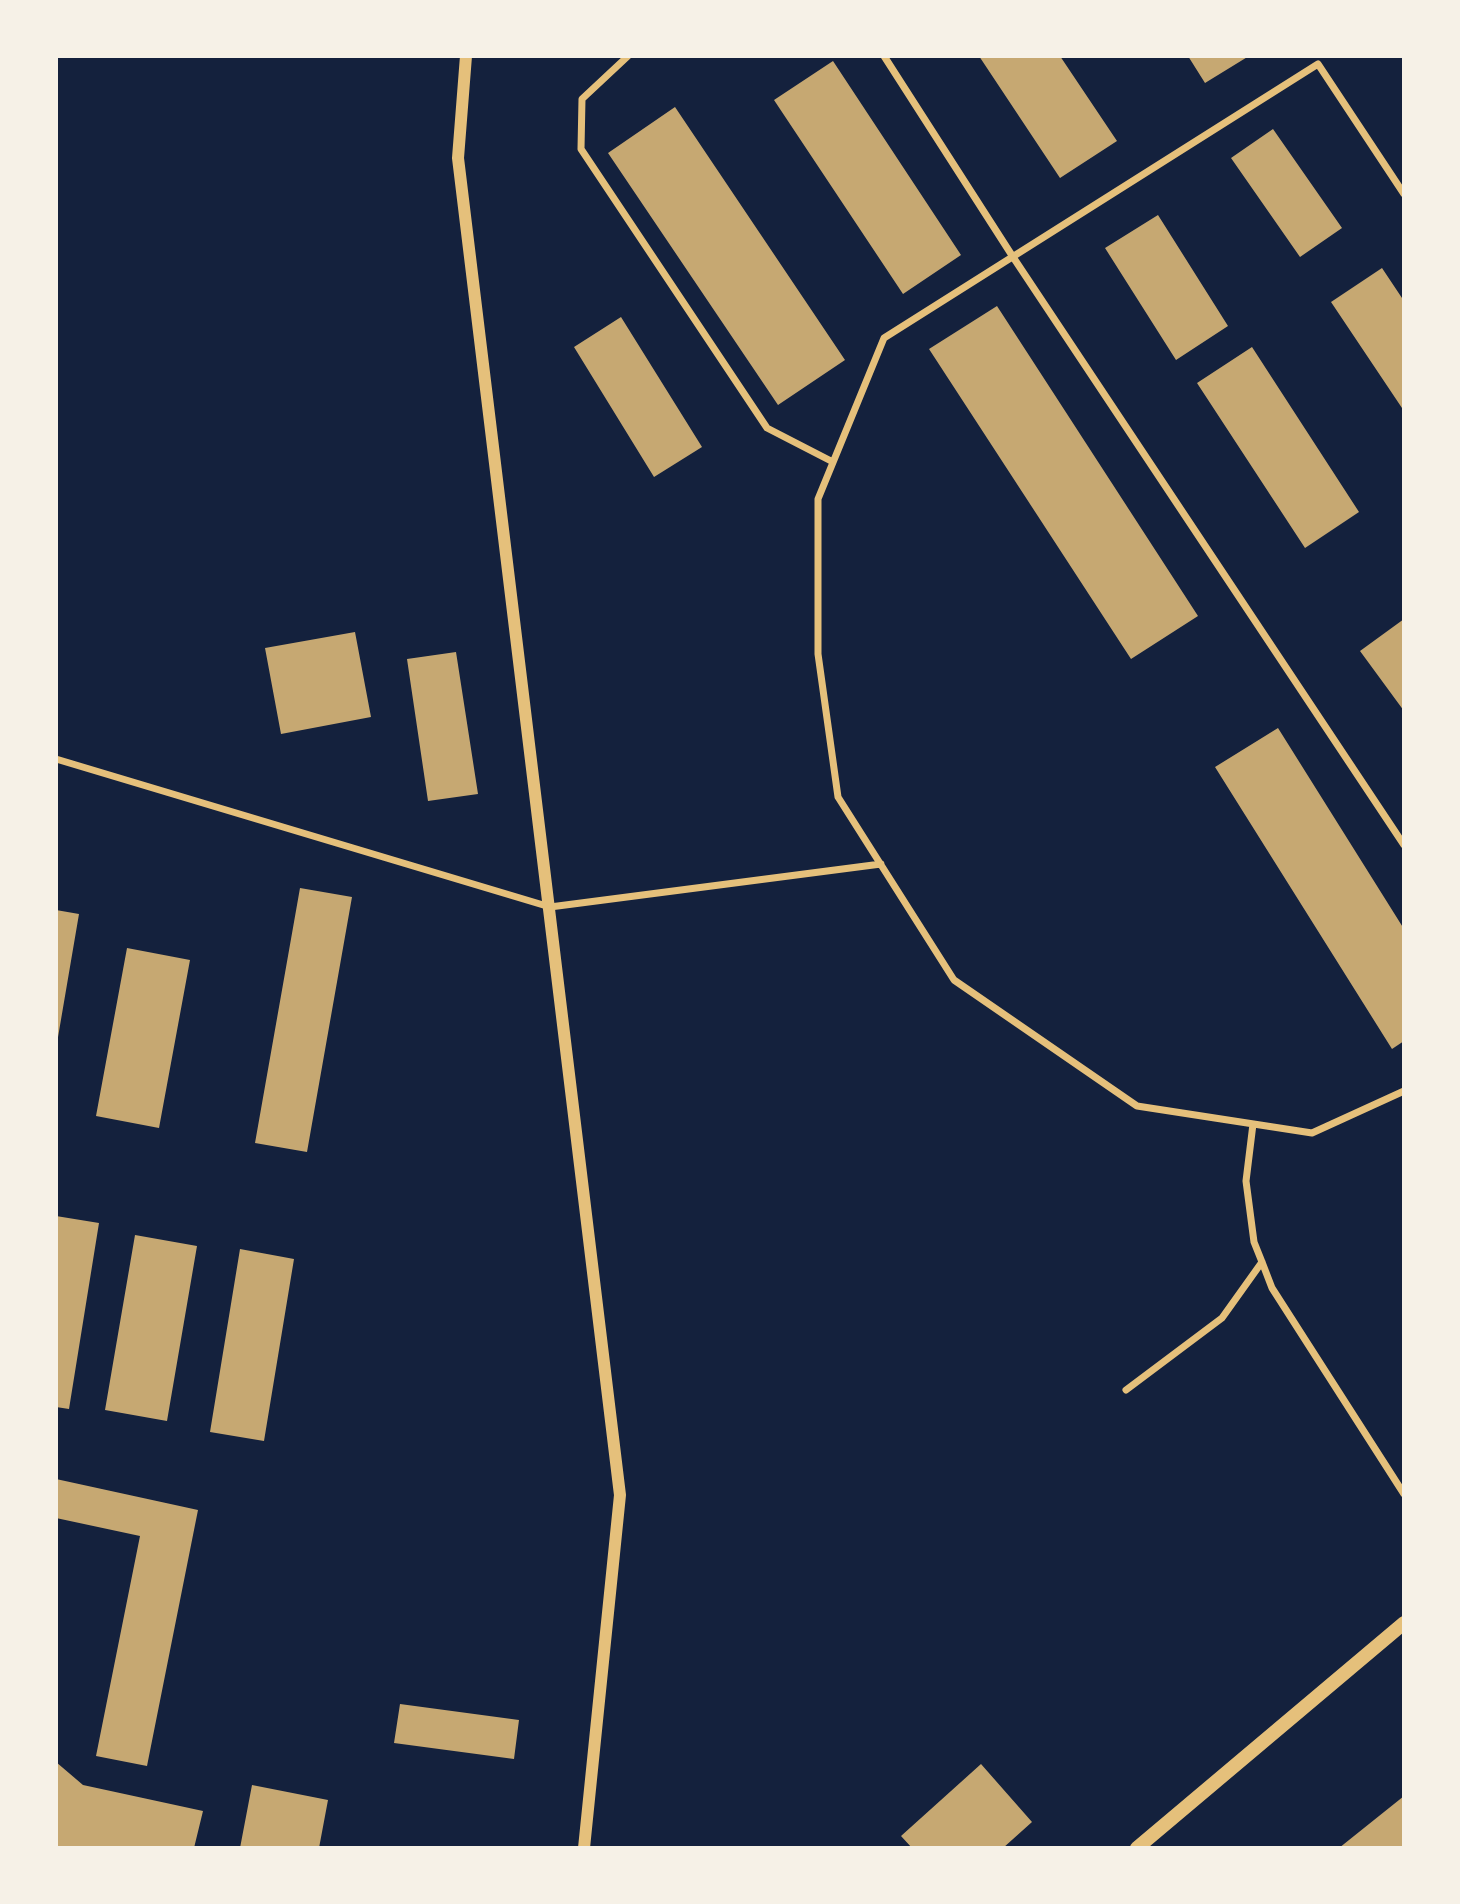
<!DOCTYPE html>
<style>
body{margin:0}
#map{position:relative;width:1460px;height:1904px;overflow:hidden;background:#14213d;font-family:Signika,sans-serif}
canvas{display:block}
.frame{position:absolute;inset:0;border:58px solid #f6f1e7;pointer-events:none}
</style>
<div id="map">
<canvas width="1460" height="1904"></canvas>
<div class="frame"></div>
</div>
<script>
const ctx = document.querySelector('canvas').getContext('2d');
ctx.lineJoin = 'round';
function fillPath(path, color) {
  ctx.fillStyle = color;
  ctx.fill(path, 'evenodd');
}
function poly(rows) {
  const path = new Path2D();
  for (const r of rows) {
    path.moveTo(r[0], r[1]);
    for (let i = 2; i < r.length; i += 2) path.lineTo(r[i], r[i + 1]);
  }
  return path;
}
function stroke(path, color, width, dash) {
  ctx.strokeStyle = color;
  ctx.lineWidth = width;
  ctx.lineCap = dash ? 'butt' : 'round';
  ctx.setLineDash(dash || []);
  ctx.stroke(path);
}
const building = poly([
 [979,56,1060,56,1117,141,1060,178],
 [1188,56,1249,56,1205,83],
 [833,61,961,255,903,294,774,100],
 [675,107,845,360,778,405,608,153],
 [1273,129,1342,228,1300,257,1231,158],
 [1158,215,1228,326,1176,360,1105,248],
 [1382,268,1404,301,1404,411,1331,302],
 [997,306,1198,616,1131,659,929,349],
 [621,317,702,447,654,477,574,347],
 [1252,347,1359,512,1305,548,1197,383],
 [1404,619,1404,711,1360,651],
 [355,632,371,717,281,734,265,648],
 [456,652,478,794,428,801,407,659],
 [1278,728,1404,929,1404,1041,1392,1049,1215,767],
 [300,888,352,897,307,1152,255,1143],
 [56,910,79,914,57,1043,56,1043],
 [127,948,190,960,159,1128,96,1116],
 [56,1216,99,1223,69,1409,56,1407],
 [135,1235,197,1246,167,1421,105,1410],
 [240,1249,294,1259,264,1441,210,1432],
 [56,1479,198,1510,147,1766,96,1756,140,1536,56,1518],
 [400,1704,519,1720,514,1759,394,1743],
 [56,1762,83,1785,203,1811,194,1848,56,1848],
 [981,1764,1032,1822,1003,1848,912,1848,901,1836],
 [252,1785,328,1800,319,1848,240,1848],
 [1404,1796,1404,1848,1339,1848]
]);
const minor = poly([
 [628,56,582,99,581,149,767,428,833,462],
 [884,56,1013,257,1404,845],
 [1404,194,1318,64,884,338,818,499,818,654,838,797,954,980,1137,1106,1312,1133,1404,1091],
 [56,759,550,907,881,864],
 [1253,1124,1246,1181,1254,1242,1262,1262,1272,1288,1404,1494],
 [1126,1390,1222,1318,1262,1262]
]);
const tertiary = poly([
 [466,56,458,158,620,1495,584,1848]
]);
const secondary = poly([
 [1137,1848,1404,1623]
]);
fillPath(building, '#c6a872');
stroke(minor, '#e5c07b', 7);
stroke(tertiary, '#e5c07b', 12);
stroke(secondary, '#e5c07b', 14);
</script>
